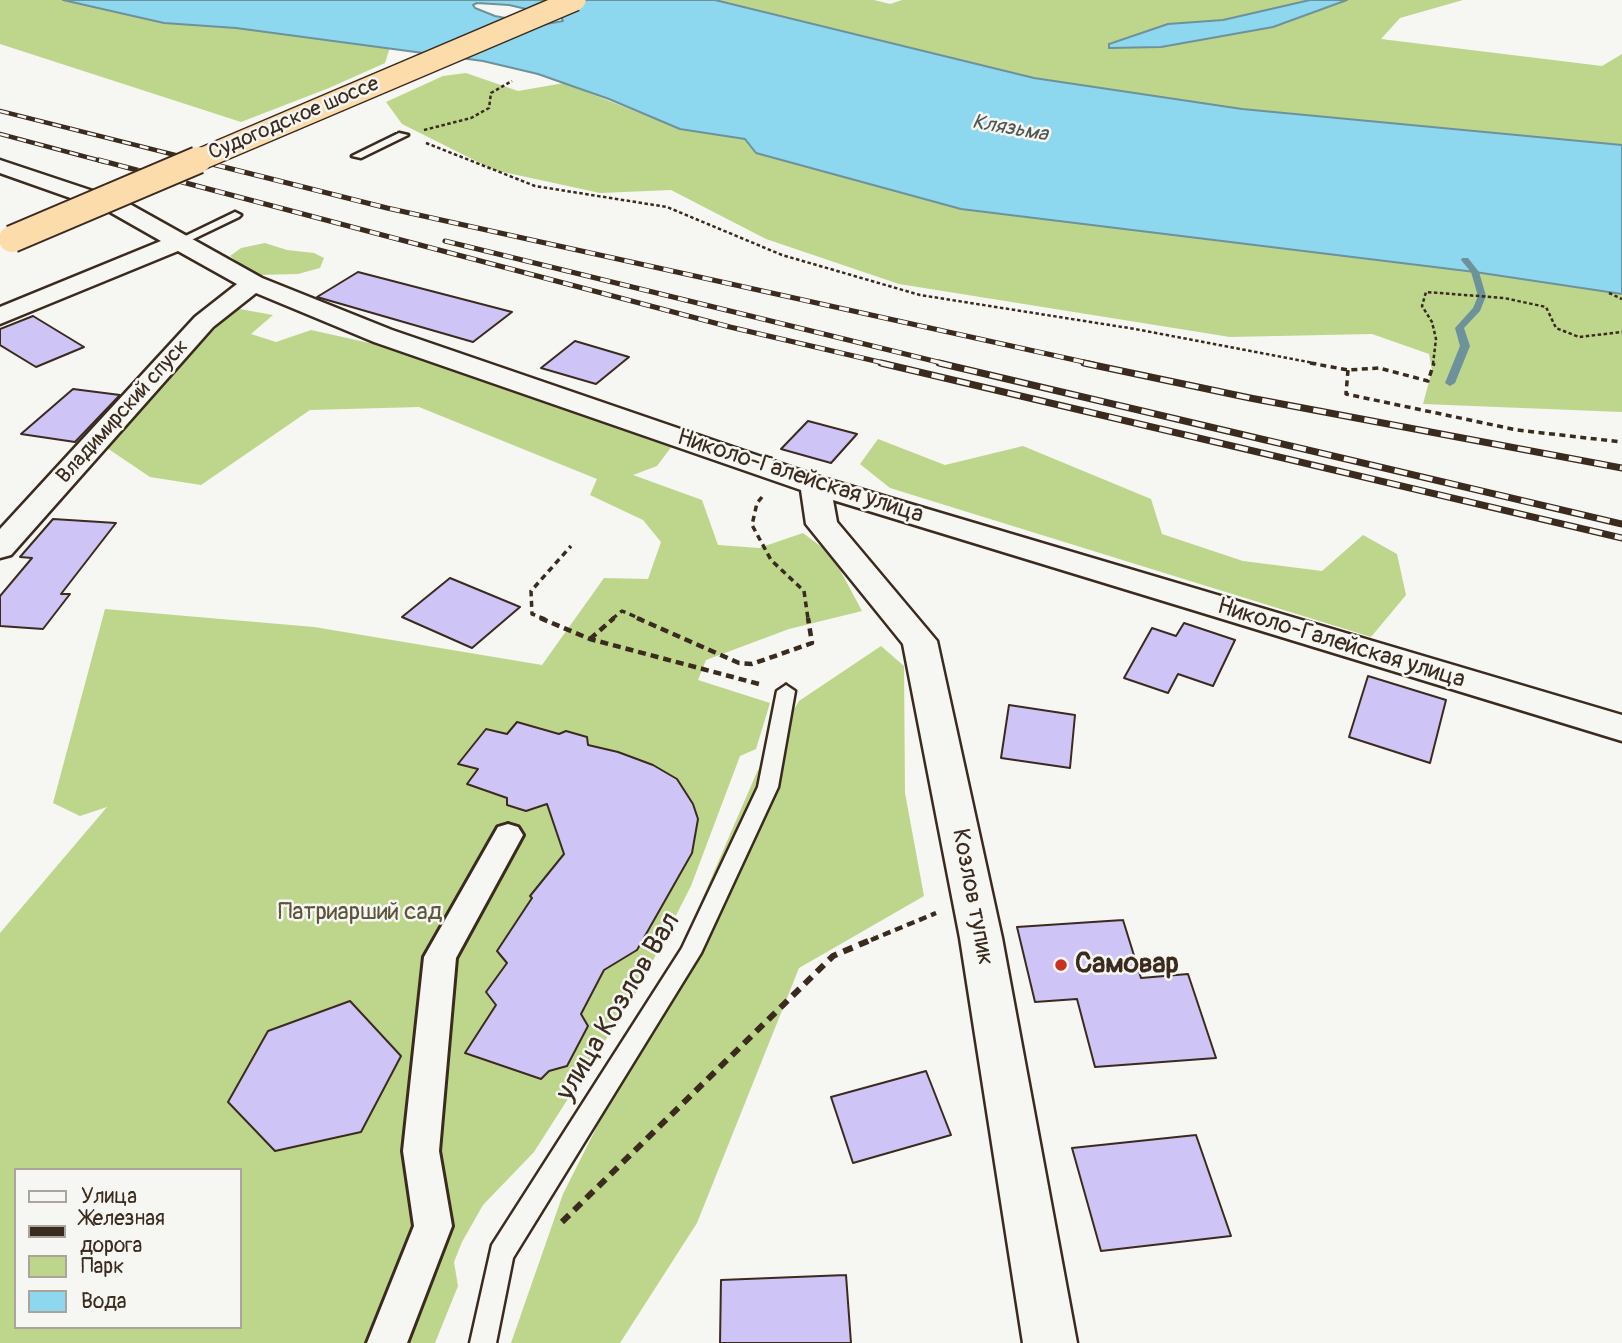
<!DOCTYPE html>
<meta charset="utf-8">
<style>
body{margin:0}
#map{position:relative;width:1622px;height:1343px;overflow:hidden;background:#f6f6f2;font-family:Pangolin,sans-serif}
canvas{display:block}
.legend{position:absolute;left:14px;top:1168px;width:228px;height:161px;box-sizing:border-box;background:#f6f6f2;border:2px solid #aba49d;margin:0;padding:9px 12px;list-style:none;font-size:21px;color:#3b2a1e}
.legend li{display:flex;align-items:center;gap:14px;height:35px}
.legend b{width:35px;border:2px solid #aba49d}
</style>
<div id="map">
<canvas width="1622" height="1343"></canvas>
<ul class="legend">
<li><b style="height:9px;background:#f6f6f2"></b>Улица</li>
<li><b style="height:9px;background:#3b2a1e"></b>Железная дорога</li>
<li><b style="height:19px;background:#bdd68c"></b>Парк</li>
<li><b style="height:19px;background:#8ed8ef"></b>Вода</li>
</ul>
</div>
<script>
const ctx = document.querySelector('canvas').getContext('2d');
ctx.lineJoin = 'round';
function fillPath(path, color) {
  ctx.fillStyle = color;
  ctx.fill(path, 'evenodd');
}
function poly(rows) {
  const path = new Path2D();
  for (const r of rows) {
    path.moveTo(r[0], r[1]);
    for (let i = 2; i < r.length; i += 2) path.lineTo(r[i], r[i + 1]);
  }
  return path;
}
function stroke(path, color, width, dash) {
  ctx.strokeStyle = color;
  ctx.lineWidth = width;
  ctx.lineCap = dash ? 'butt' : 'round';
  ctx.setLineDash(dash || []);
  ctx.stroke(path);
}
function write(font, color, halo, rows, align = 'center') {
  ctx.font = font + ' Pangolin,sans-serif';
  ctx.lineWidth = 5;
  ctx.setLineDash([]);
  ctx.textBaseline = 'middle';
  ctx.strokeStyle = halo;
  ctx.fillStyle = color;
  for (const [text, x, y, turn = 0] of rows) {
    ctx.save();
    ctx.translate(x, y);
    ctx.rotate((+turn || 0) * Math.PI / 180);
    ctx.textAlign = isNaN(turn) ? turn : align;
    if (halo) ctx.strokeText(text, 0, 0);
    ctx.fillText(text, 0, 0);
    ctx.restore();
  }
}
const green = poly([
 [0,0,62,0,164,23,236,28,390,47,385,63,329,88,241,122,0,44],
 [715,0,874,0,890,4,902,0,1310,0,1223,20,1168,24,1109,43,1110,48,1161,47,1273,27,1347,0,1463,0,1400,18,1381,39,1602,66,1622,54,1622,145,1242,109,1034,78],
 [466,73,518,91,564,83,680,129,745,139,756,153,961,209,1475,272,1622,294,1622,412,1423,404,1432,370,1429,354,1372,334,1230,337,899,284,766,239,671,190,600,193,494,170,402,124,386,102,443,76],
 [265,243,287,250,314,253,324,258,320,268,298,274,255,275,230,256,241,248],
 [234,308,273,315,251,334,276,342,311,330,383,346,672,446,657,466,633,475,702,500,718,545,759,548,803,533,832,555,862,611,789,629,706,660,698,680,770,703,756,749,740,756,691,886,640,986,534,1152,483,1205,462,1242,454,1262,458,1286,435,1343,0,1343,0,933,107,807,80,816,53,803,105,609,314,627,542,665,604,578,648,579,661,542,643,520,590,495,597,479,419,407,310,410,201,485,150,477,107,448],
 [16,1170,240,1170,240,1327,16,1327],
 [878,439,945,465,1023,446,1151,499,1162,534,1243,561,1322,571,1363,535,1397,554,1406,595,1371,637,890,488,860,464],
 [881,646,904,666,905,793,924,896,799,968,697,1223,620,1343,511,1343,563,1194,647,1027,757,772,799,701]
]);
const water = poly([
 [63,0,715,0,1034,78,1242,109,1622,145,1622,294,1475,272,961,209,756,153,745,139,680,129,609,99,538,74,483,61,236,28,164,23,63,0],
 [477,3,509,5,561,17,563,21,541,25,495,16,475,8,473,5,477,3],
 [1310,0,1347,0,1273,27,1161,47,1109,48,1109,44,1168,24,1223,20,1310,0]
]);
const stream = poly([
 [1462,258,1468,258,1479,272,1486,296,1480,311,1464,328,1470,346,1455,383,1450,386,1445,383,1460,346,1455,328,1473,308,1478,296,1471,272,1461,260,1462,258]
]);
const building = poly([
 [358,272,512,312,473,342,317,297,358,272],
 [33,316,84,347,36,367,0,345,0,329,33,316],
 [575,341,629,357,596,384,541,368,575,341],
 [73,389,120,395,75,442,21,434,73,389],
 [808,421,857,434,831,463,781,449,808,421],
 [53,519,116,523,61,594,70,594,43,629,0,626,0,596,32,558,20,557,53,519],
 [450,578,520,607,472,648,402,617,450,578],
 [1184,623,1235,640,1213,686,1178,674,1168,693,1124,678,1152,628,1176,636,1184,623],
 [1368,676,1446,700,1430,763,1349,737,1368,676],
 [1009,705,1075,715,1070,768,1001,758,1009,705],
 [517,722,559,734,566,731,587,737,588,745,618,752,653,765,677,779,693,804,698,819,692,853,637,950,604,970,581,1014,588,1026,567,1066,549,1071,541,1079,465,1053,496,1005,486,992,507,963,497,951,532,898,530,896,564,854,547,804,526,811,507,805,507,798,467,784,478,769,458,764,486,729,507,734,517,722],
 [1123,920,1141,978,1188,974,1216,1058,1095,1067,1077,999,1035,1002,1017,927,1123,920],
 [350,1001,401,1056,361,1132,275,1151,228,1102,268,1031,350,1001],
 [926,1071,951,1135,853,1163,831,1097,926,1071],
 [1196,1135,1231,1236,1101,1251,1072,1148,1196,1135],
 [846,1275,851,1343,720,1343,721,1280,846,1275]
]);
const pathFar3 = poly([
 [424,130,471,118,489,108,491,93,512,81],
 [426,143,535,186,667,207,782,255,920,295,1135,329,1319,364],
 [1609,293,1622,299],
 [1433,364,1436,339,1432,322,1422,306,1426,292,1504,298,1546,307,1556,328,1579,337,1622,332]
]);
const pathFar2 = poly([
 [1310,363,1348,370,1379,368,1428,381,1434,363],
 [1348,370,1346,394,1517,430,1622,442],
 [762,497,757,503,752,525,771,560,804,591,808,619],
 [545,619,532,614,531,591,571,546],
 [612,619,622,611,641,619]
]);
const pathFar1 = poly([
 [540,618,590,639,759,684],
 [637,618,739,663,752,664,812,643,808,618],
 [590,639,614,618],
 [871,940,936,913]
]);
const path = poly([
 [562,1222,833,956,875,938]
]);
const service = poly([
 [399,133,408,135,361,158,352,156,399,133],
 [235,212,241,215,239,217,183,244,173,242,235,212],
 [786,685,795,691,778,787,701,953,513,1258,496,1343,470,1343,492,1245,682,948,758,787,777,691,786,685]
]);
const pedestrian = poly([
 [508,824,518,827,523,835,456,958,439,1151,452,1226,407,1343,367,1343,414,1226,403,1151,424,957,498,827,508,824]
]);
const minor = poly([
 [0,160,126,202,262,278,392,330,826,479,1622,715,1622,741,833,500,837,522,937,641,1002,938,1077,1343,1023,1343,960,938,903,644,806,524,801,490,374,342,256,293,213,327,11,555,0,558,0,529,195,317,237,284,178,251,0,324,0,307,161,241,110,212,0,173,0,160]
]);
const railFar2 = poly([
 [0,111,203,162],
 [0,134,105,162]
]);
const railFar1 = poly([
 [99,160,730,327,888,364],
 [196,160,387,208,1093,364],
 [445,241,946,364]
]);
const rail = poly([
 [881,363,1622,538],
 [939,363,1622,524],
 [1084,363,1250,398,1622,468]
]);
const primaryBridgeFar1 = poly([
 [194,162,575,0]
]);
const primaryBridge = poly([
 [12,239,198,160]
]);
const markers = [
 [1061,965,7,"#c8321e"]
];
const farStreetnames = [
 ["Судогодское шоссе",294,119,-23],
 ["Владимирский спуск",123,412,-48]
];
const farWaternames = [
 ["Клязьма",1010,129,10]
];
const streetNames = [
 ["Николо-Галейская улица",800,477,18],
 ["Николо-Галейская улица",1341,644,17],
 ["Козлов тупик",972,897,79]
];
const parkNames = [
 ["Патриарший сад",360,913]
];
const nearPoinames = [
 ["Самовар",1075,965]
];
const nearStreetnames = [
 ["улица Козлов Вал",619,1007,-59]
];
fillPath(green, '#bdd68c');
fillPath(water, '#8ed8ef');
stroke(water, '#6d929b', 2);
fillPath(stream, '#6d929b');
fillPath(building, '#cec4f6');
stroke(building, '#3b2a1e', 2);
stroke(service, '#3b2a1e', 5);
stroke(pedestrian, '#3b2a1e', 6);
stroke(minor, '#3b2a1e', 5);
stroke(pathFar3, '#3b2a1e', 2.5, [3.5, 2.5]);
stroke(pathFar2, '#3b2a1e', 3.5, [6, 4.5]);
stroke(pathFar1, '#3b2a1e', 4.5, [8, 5]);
stroke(path, '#3b2a1e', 6, [10, 7]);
fillPath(service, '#f6f6f2');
fillPath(pedestrian, '#f6f6f2');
fillPath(minor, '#f6f6f2');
stroke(railFar2, '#3b2a1e', 4.5);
stroke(railFar1, '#3b2a1e', 5);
stroke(rail, '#3b2a1e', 7);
stroke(railFar2, '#f6f6f2', 2.5, [9]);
stroke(railFar1, '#f6f6f2', 3.5, [10]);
stroke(rail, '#f6f6f2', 4.5, [13]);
stroke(primaryBridgeFar1, '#3b2a1e', 24, []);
stroke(primaryBridge, '#3b2a1e', 30, []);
stroke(primaryBridgeFar1, '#fddcac', 21);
stroke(primaryBridge, '#fddcac', 26);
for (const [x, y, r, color] of markers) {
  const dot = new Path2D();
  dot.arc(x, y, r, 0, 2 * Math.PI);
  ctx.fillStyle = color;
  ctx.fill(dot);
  stroke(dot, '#f6f6f2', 2.5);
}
write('21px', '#3b2a1e', '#f6f6f2', farStreetnames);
write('italic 21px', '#505652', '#f6f6f2', farWaternames);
write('24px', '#3b2a1e', '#f6f6f2', streetNames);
write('24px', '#5c553a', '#f6f6f2', parkNames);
write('bold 28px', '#3b2a1e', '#f6f6f2', nearPoinames, 'left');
write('28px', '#3b2a1e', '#f6f6f2', nearStreetnames);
</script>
